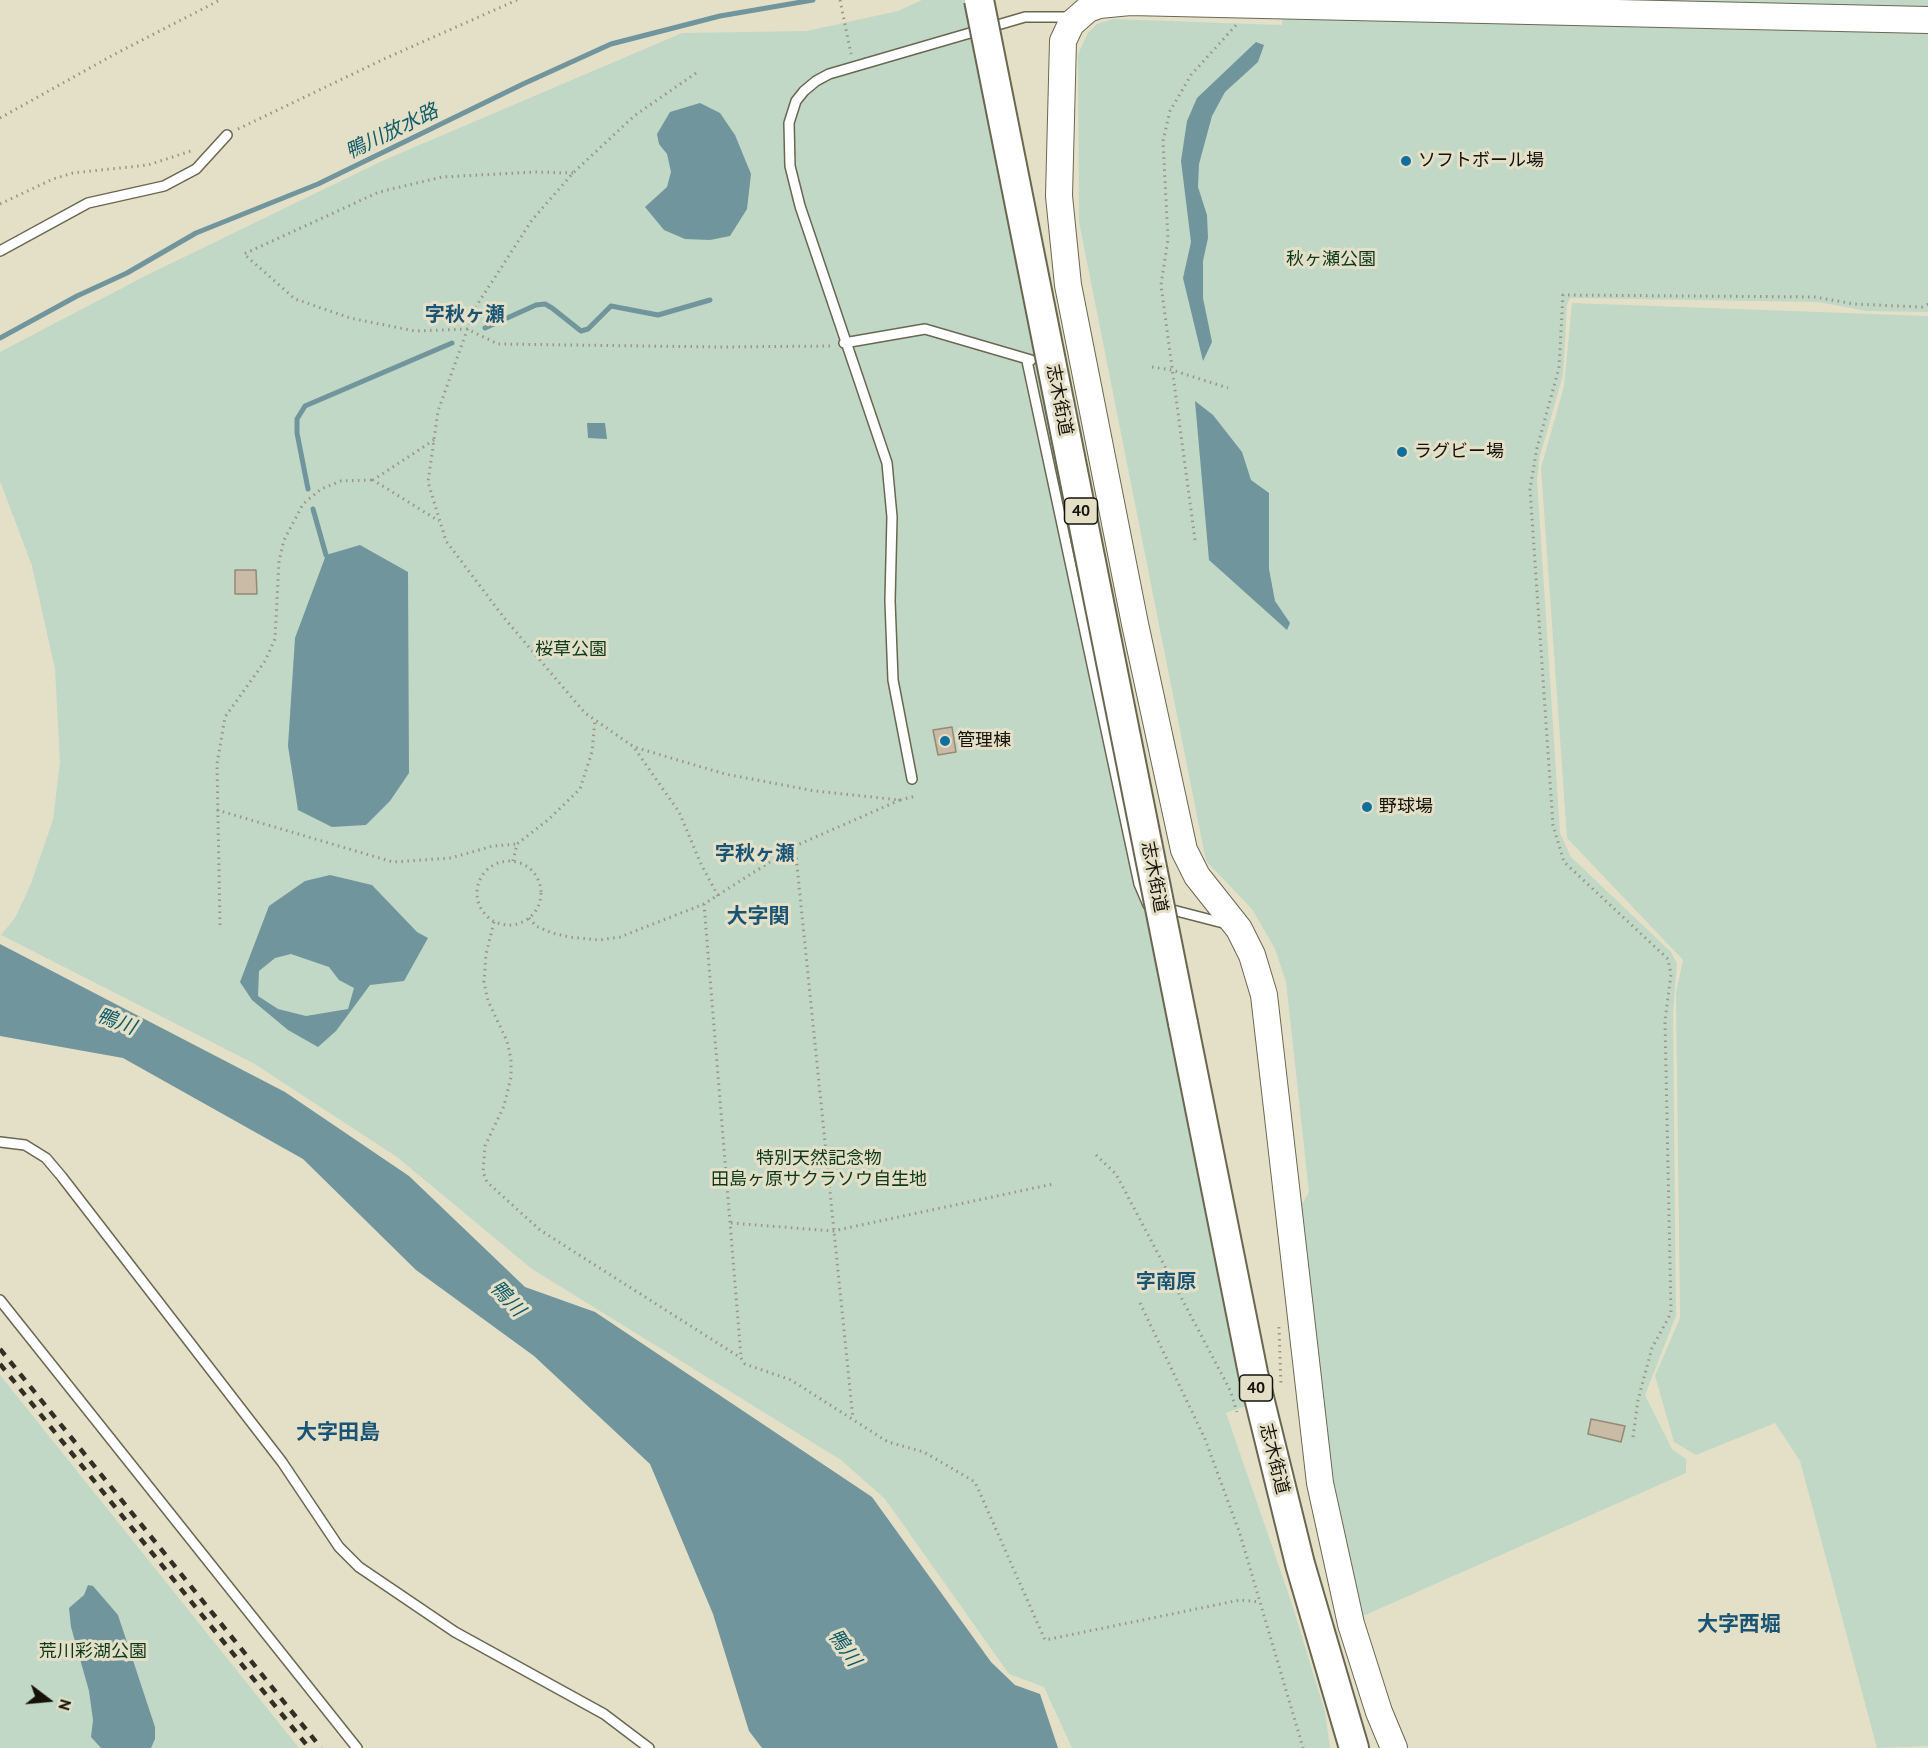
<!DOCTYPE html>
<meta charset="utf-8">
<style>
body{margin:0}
#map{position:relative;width:1928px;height:1748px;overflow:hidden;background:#e4e0c8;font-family:"PT Sans",sans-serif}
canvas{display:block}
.north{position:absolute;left:18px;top:1670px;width:60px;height:60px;-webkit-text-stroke:4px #e4e0c8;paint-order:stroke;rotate:106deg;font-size:16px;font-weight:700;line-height:24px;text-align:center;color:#14120a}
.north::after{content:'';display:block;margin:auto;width:21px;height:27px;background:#14120a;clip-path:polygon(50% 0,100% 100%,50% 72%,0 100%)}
</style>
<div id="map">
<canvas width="1928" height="1748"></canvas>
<div class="north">N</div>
</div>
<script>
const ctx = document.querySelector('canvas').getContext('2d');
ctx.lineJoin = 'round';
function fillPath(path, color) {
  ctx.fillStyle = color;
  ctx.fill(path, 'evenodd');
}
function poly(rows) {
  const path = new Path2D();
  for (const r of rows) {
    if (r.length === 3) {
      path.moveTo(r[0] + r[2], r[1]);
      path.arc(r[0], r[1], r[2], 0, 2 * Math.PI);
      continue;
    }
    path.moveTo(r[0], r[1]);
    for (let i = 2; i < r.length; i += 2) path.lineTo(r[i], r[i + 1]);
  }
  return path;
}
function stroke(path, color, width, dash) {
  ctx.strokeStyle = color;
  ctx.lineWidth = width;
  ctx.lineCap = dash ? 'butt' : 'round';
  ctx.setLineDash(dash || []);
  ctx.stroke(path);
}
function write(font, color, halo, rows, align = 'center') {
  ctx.font = font + ' "PT Sans","Noto Sans JP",sans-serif';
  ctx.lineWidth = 6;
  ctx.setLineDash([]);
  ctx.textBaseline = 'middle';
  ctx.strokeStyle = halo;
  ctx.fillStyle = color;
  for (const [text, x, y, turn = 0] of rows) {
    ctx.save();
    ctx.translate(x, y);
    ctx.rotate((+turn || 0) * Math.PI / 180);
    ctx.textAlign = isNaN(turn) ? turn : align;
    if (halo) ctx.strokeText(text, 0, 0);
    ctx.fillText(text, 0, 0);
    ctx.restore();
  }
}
const green = poly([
 [922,0,966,0,973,50,1024,276,1249,1405,1226,1413,1291,1601,1325,1712,1330,1748,1072,1748,1044,1687,1009,1674,885,1499,841,1460,532,1269,397,1157,253,1063,1,935,15,918,30,886,53,820,60,762,55,669,32,566,0,481,0,352,147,275,382,161,682,33,807,31,898,11],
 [1283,0,1928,0,1928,312,1867,311,1818,302,1570,298,1567,305,1563,375,1540,456,1537,480,1560,833,1571,857,1671,952,1677,963,1673,1013,1676,1316,1645,1395,1672,1449,1686,1459,1686,1473,1363,1616,1331,1468,1298,1211,1309,1192,1286,982,1275,949,1252,909,1206,861,1079,222,1078,54,1088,33,1097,24,1113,19,1282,25],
 [1572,303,1928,316,1928,1746,1877,1748,1800,1461,1775,1423,1696,1455,1674,1442,1655,1376,1680,1318,1676,993,1683,960,1567,838,1541,468,1564,386],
 [0,1375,299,1748,0,1748]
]);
const water = poly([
 [1256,42,1264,45,1258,62,1225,92,1212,116,1199,164,1198,187,1207,215,1208,238,1203,261,1203,298,1212,342,1203,361,1183,278,1191,242,1181,161,1187,121,1197,98],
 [700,103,720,113,735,135,751,174,747,209,730,236,710,240,685,239,664,230,645,207,667,187,671,172,667,154,659,144,657,134,670,112],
 [1195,401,1213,415,1242,452,1251,480,1269,493,1269,569,1275,601,1290,623,1287,630,1209,560],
 [587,423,605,423,607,439,588,438],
 [360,545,408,572,409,773,390,801,366,825,332,827,298,810,288,746,295,638,326,555],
 [330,875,372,885,417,932,428,938,404,981,370,985,336,1031,318,1047,288,1030,252,1000,240,982,269,906,305,881],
 [291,954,329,967,339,980,354,988,348,1009,306,1016,278,1009,258,996,259,971,275,958],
 [0,944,285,1092,409,1176,525,1287,595,1312,872,1497,991,1662,1015,1685,1040,1694,1058,1748,762,1748,749,1731,713,1614,650,1464,534,1356,416,1270,303,1159,123,1058,0,1036],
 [88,1585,93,1586,118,1615,155,1727,155,1739,151,1748,101,1748,91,1737,93,1720,89,1691,71,1627,69,1608,84,1595]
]);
const stream = poly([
 [485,328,536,305,545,304,552,308,581,331,588,329,611,306,658,315,710,300],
 [0,338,77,296,127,273,196,233,318,184,523,84,611,44,720,16,813,0],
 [308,489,297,433,297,419,305,406,452,343],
 [313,509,326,555]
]);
const building = poly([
 [235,570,256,570,257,594,235,594,235,570],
 [952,727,956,752,938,755,933,730,952,727],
 [1591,1419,1625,1426,1621,1442,1588,1434,1591,1419]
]);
const path = poly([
 [840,0,851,54],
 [0,118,115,54,220,0],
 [238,129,384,59,517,0],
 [573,173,535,172,442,177,379,192,244,254,295,299,350,318,415,331,467,329,498,344,720,347,833,346],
 [0,204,53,179,73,173,148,165,194,150],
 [1152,367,1172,370,1228,388],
 [434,440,373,480,439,521],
 [1195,540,1161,285,1168,239,1163,141,1170,111,1191,75,1237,24],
 [635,749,679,812,701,864,718,896],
 [900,800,916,796],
 [217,810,393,862,451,858,493,846,517,844],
 [795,846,853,1419],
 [509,893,32],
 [513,861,517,844,549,819,580,789,592,752,595,720],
 [704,904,741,1357],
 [529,918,536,926,552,933,569,937,599,940,620,937,704,904,795,846,900,800,815,791,725,774,634,747,585,713,505,619,446,541,428,482,438,411,475,308,532,220,573,173,634,116,699,71],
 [494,922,486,954,484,982,488,1001,507,1041,511,1059,511,1077,504,1106,485,1146,483,1172,487,1182,540,1230,741,1358,745,1364,791,1380,888,1442,924,1452,975,1482,1045,1640,1240,1600,1260,1602],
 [220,925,217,764,225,717,265,661,275,639,279,561,284,540,303,504,321,489,341,481,373,480],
 [1096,1155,1116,1174,1230,1390,1237,1412],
 [731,1223,833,1231,1053,1184],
 [1140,1303,1205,1439,1240,1534,1303,1748],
 [1279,1327,1281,1386],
 [1633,1437,1638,1400,1652,1348,1671,1313,1665,1021,1671,974,1668,959,1564,862,1553,825,1530,489,1537,448,1559,368,1563,295,1815,297,1854,304,1922,307,1928,304]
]);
const lane = poly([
 [0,251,88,203,164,186,196,169,227,135],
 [844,343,925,329,1031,360],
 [1027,361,1139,884,1148,905],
 [912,779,893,680,890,601,892,517,887,463,800,206,790,166,789,123,796,101,804,91,816,81,829,74,1025,17,1071,17],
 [1165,908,1227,924],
 [0,1142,25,1145,46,1158,62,1177,282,1462,339,1547,359,1567,455,1632,604,1714,649,1748],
 [0,1300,357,1748]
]);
const secondary = poly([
 [1394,1748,1379,1712,1351,1624,1320,1483,1264,995,1252,955,1239,929,1197,876,1184,850,1135,624,1068,285,1059,196,1063,41,1071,24,1088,9,1099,5,1130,2,1928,20]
]);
const primary = poly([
 [1183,1023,1253,1373,1300,1564,1354,1748]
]);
const rail = poly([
 [0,1349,321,1748],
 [0,1364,309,1748]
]);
const primaryBridge = poly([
 [979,0,1183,1023]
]);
const markers = [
 [1406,161,6,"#116f9d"],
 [1402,452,6,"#116f9d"],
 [945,741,6,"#116f9d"],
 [1367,807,6,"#116f9d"]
];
const shields = [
 [1081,511,33],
 [1256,1388,33]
];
const shieldNames = [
 ["40",1081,511],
 ["40",1256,1388]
];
const poiNames = [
 ["ソフトボール場",1418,161],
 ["ラグビー場",1414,452],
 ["管理棟",957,741],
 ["野球場",1379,807]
];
const parkNames = [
 ["秋ヶ瀬公園",1331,260],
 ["桜草公園",571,650],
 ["特別天然記念物",819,1159],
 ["田島ヶ原サクラソウ自生地",819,1180],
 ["荒川彩湖公園",93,1652]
];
const streetNames = [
 ["志木街道",1059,400,79],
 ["志木街道",1154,877,79],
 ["志木街道",1274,1459,76]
];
const waterNames = [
 ["鴨川放水路",392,132,-26],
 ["鴨川",116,1022,20],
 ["鴨川",507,1299,47],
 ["鴨川",844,1648,55]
];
const neighbourhoodNames = [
 ["字秋ヶ瀬",465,315],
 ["字秋ヶ瀬",755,854],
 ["字南原",1166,1282]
];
const quarterNames = [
 ["大字関",758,917],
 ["大字田島",338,1433],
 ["大字西堀",1739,1625]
];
fillPath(green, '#c0d8c5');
fillPath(water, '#71959c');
stroke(stream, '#71959c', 5);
fillPath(building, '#c9bba6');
stroke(building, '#968975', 1.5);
stroke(lane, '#6a6751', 12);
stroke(secondary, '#6a6751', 28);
stroke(primary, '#6a6751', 32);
stroke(path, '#9a9684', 3, [1.5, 4.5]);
stroke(lane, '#fff', 9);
stroke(secondary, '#fff', 26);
stroke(primary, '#fff', 28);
stroke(rail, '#312f25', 4.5, [8, 8]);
stroke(primaryBridge, '#6a6751', 32, []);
stroke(primaryBridge, '#fff', 28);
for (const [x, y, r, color] of markers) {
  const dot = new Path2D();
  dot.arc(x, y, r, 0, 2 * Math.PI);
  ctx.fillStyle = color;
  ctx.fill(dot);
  stroke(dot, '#e4e0c8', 2);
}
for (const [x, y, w] of shields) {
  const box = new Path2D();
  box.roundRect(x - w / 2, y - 13, w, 26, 4.5);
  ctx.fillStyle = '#e4e0c8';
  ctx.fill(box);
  stroke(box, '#14120a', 1.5);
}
write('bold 16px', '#14120a', null, shieldNames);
write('18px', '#14120a', '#e4e0c8', poiNames, 'left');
write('18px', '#0b391c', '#e4e0c8', parkNames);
write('18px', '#14120a', '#e4e0c8', streetNames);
write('italic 20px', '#105c68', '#e4e0c8', waterNames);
write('bold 20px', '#195475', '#e4e0c8', neighbourhoodNames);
write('bold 21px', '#195475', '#e4e0c8', quarterNames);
</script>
